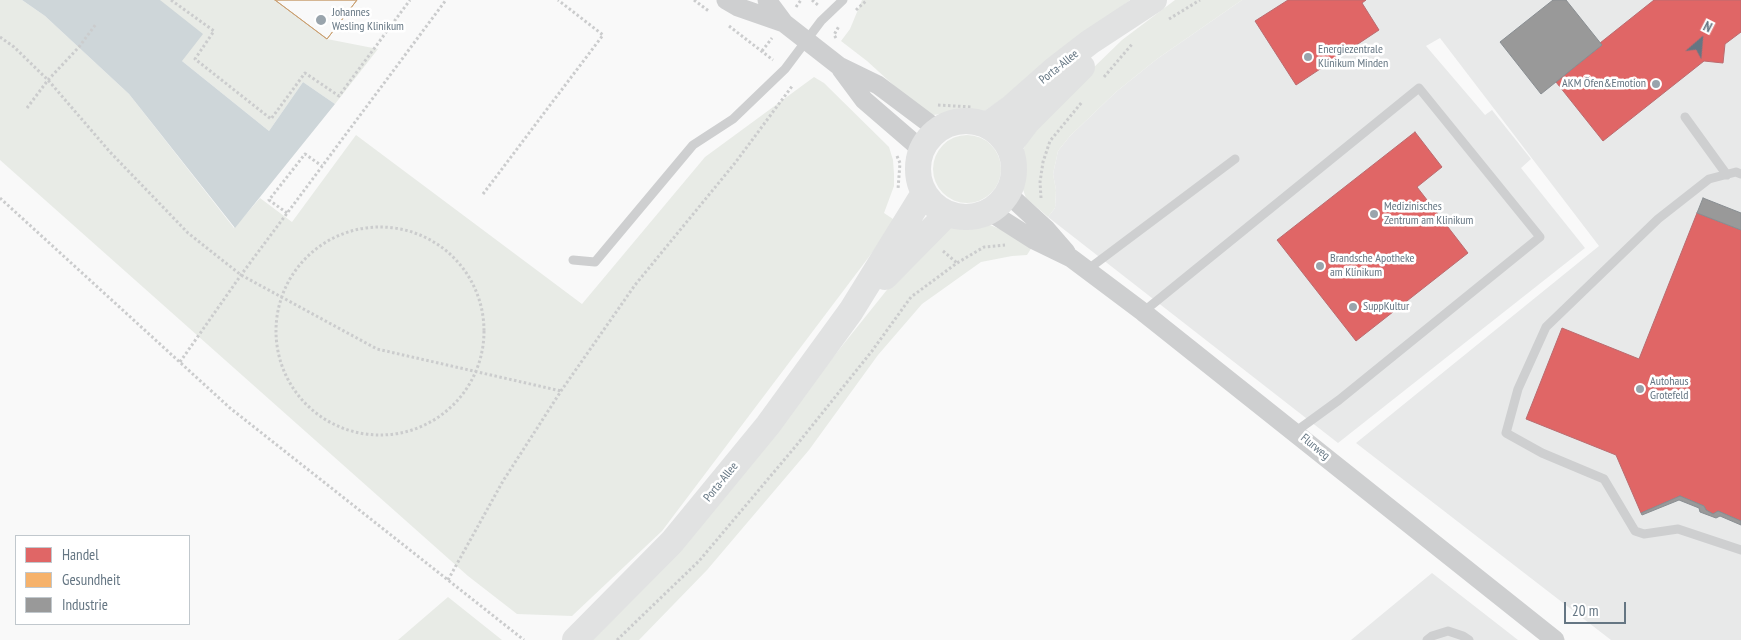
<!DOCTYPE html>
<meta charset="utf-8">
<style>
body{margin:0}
#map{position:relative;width:1741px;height:640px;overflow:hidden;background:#f9f9f9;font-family:"PT Sans Narrow",sans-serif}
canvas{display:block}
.legend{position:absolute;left:15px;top:535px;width:175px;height:90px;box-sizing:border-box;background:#fff;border:1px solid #c1c8cd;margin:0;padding:6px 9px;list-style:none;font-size:15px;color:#657683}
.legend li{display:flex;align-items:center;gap:10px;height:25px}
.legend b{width:25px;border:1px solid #c1c8cd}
.north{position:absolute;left:1676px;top:15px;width:50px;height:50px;-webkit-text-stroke:4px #fff;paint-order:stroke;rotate:27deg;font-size:14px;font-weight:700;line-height:20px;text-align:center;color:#657683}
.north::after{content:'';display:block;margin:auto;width:18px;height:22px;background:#657683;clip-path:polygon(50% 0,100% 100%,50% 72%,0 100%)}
.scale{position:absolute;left:1564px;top:602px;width:62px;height:22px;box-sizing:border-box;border:2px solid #657683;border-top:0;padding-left:6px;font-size:15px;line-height:18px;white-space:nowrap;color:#657683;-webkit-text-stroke:4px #fff;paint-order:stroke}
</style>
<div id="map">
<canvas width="1741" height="640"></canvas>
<ul class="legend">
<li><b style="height:14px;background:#e06666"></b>Handel</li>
<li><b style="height:14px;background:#f6b26b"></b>Gesundheit</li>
<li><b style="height:14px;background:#999"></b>Industrie</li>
</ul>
<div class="north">N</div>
<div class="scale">20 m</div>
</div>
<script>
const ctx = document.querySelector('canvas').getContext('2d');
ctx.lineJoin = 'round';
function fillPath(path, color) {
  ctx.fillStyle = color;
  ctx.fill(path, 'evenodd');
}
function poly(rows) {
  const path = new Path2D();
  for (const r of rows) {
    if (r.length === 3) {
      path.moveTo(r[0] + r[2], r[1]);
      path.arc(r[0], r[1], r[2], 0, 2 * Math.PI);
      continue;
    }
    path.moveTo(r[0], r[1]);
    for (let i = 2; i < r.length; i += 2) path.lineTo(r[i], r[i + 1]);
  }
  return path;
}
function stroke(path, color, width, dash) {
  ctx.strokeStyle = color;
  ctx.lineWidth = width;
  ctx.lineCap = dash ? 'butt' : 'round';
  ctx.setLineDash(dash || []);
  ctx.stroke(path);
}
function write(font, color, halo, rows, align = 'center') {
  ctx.font = font + ' "PT Sans Narrow",sans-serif';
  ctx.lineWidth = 5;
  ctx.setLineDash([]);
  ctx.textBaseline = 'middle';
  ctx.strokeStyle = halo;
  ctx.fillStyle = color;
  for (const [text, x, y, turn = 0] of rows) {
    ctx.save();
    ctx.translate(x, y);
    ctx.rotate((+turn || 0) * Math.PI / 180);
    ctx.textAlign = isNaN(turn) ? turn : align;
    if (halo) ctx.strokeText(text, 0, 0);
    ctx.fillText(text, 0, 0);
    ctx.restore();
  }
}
const built = poly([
 [1242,0,1741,0,1741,640,1611,640,1356,443,1599,246,1440,38,1426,46,1485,115,1492,110,1531,159,1521,168,1585,248,1338,443,1048,217,1055,208,1056,190,1053,174,1058,151,1070,136,1116,92,1157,59],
 [1432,573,1518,640,1351,640]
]);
const green = poly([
 [0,0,22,0,45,16,129,94,234,228,260,198,292,222,356,135,582,304,705,157,814,77,824,83,889,147,893,160,894,174,894,186,884,213,896,221,662,531,572,616,517,614,468,576,0,160],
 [160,0,275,0,327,39,378,49,335,104,303,82,269,131,182,61],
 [862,0,1130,0,1040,73,983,112,957,112,933,115,923,112,867,61,841,41,850,29],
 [1175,0,1242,0,1157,59,1116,92,1070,136,1058,151,1053,174,1056,190,1055,208,1048,217,1026,198,1022,187,1024,161,1022,153,1029,135,1057,103,1122,40],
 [967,169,34],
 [971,224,990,225,1005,231,1032,247,1027,255,1012,256,981,262,922,304,878,355,809,450,707,570,639,640,591,640,814,381,918,251,950,227],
 [448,597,502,640,398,640]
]);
const water = poly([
 [22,0,160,0,203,34,182,61,269,131,303,82,335,104,235,228,129,94,45,16]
]);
const shops = poly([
 [1288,0,1366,0,1362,3,1379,30,1296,85,1255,21,1288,0],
 [1654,0,1741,0,1741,32,1725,44,1723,63,1704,61,1603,141,1556,82,1602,45,1600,43,1654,0],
 [1415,132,1442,167,1417,187,1468,253,1356,341,1277,240,1415,132],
 [1697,213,1741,230,1741,521,1718,511,1713,514,1706,510,1704,506,1680,496,1641,513,1616,455,1526,419,1562,328,1639,359,1697,213]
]);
const health = poly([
 [275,0,357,0,327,39,275,0],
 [275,0,357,0,327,39,275,0]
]);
const industry = poly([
 [1553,0,1566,0,1602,45,1541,94,1500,42,1553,0],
 [1703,198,1741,213,1741,230,1697,213,1703,198],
 [1680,496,1704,506,1706,510,1713,514,1718,511,1741,521,1741,525,1720,516,1716,518,1700,512,1699,508,1679,500,1642,515,1641,513,1680,496]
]);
const path = poly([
 [171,0,214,31,195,59,271,119,305,73,339,96,410,0],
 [694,0,710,12],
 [812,0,818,5],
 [796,7,801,0],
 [856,10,867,0],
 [1169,19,1200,0],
 [729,26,773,60],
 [0,37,14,47,48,80,110,152,188,233,241,275,377,349,561,391],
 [836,38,834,35,839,26],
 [762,51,772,38],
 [1104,77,1133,43],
 [938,105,972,107],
 [27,108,48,80,79,47,96,24],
 [897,156,900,163,898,189],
 [483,194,603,35,558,0],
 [0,198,230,408,524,640],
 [1041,198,1040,182,1043,162,1050,141,1082,102],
 [287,213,269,200,305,154,322,166],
 [380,331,104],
 [943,251,957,263],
 [180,362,241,275,446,0],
 [448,580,503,481,561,391,635,285,735,163,793,85],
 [617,640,699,561,795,447,872,351,911,297,957,263,984,247,1005,245]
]);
const lane = poly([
 [1685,117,1727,175],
 [1741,174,1736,172,1709,179,1658,219,1546,327,1518,389,1506,433,1542,453,1604,479,1635,531,1644,534,1678,529,1741,550],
 [573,260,595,262,693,145,733,119,785,69,821,21,843,0],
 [1087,270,1235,159],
 [1143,312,1419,88,1540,237,1339,400,1295,432],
 [1427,640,1432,636,1448,631,1463,636,1469,640]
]);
const street = poly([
 [726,0,738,7,784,23],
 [767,0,784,23,839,66,878,85,938,130],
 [841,69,864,100,922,150],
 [1008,194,1046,229,1066,252],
 [990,212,1034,240,1071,258,1143,312,1555,640]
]);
const secondary = poly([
 [966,169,48],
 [987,125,1012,107,1055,69,1090,42,1154,0],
 [1009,146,1028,121,1082,67],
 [885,277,947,214],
 [575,640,672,542,768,425,851,311,924,193]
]);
const markers = [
 [321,20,6,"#99a4ac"],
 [1308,57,5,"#99a4ac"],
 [1656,84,5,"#99a4ac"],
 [1374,214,5,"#99a4ac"],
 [1320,266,5,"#99a4ac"],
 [1353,307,5,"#99a4ac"],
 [1640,389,5,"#99a4ac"]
];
const poiNames = [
 ["Johannes",332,13],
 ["Wesling Klinikum",332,27],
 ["Energiezentrale",1318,50],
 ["Klinikum Minden",1318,64],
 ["AKM Öfen&Emotion",1646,84,"right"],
 ["Medizinisches",1384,207],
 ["Zentrum am Klinikum",1384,221],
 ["Brandsche Apotheke",1330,259],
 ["am Klinikum",1330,273],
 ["SuppKultur",1363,307],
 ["Autohaus",1650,382],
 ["Grotefeld",1650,396]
];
const streetNames = [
 ["Porta-Allee",1059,67,-39],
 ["Flurweg",1315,447,39],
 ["Porta-Allee",721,482,-51]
];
fillPath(built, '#e8e9e9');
fillPath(green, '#e8ebe6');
fillPath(water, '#ced6d9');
fillPath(shops, '#e06666');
stroke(shops, '#bb6b6f', 1);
fillPath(health, '#f6b26b');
stroke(health, '#caa072', 1);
fillPath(industry, '#999');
stroke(industry, '#898e92', 1);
stroke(path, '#cbcccd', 3, [2.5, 2.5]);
stroke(lane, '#cecfd0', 9);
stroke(street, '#cecfd0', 19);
stroke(secondary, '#e1e2e2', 26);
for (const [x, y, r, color] of markers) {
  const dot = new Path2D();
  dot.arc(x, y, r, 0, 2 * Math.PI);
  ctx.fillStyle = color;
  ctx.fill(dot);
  stroke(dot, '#fff', 2);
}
write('12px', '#657683', '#fff', poiNames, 'left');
write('12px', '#657683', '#fff', streetNames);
</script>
